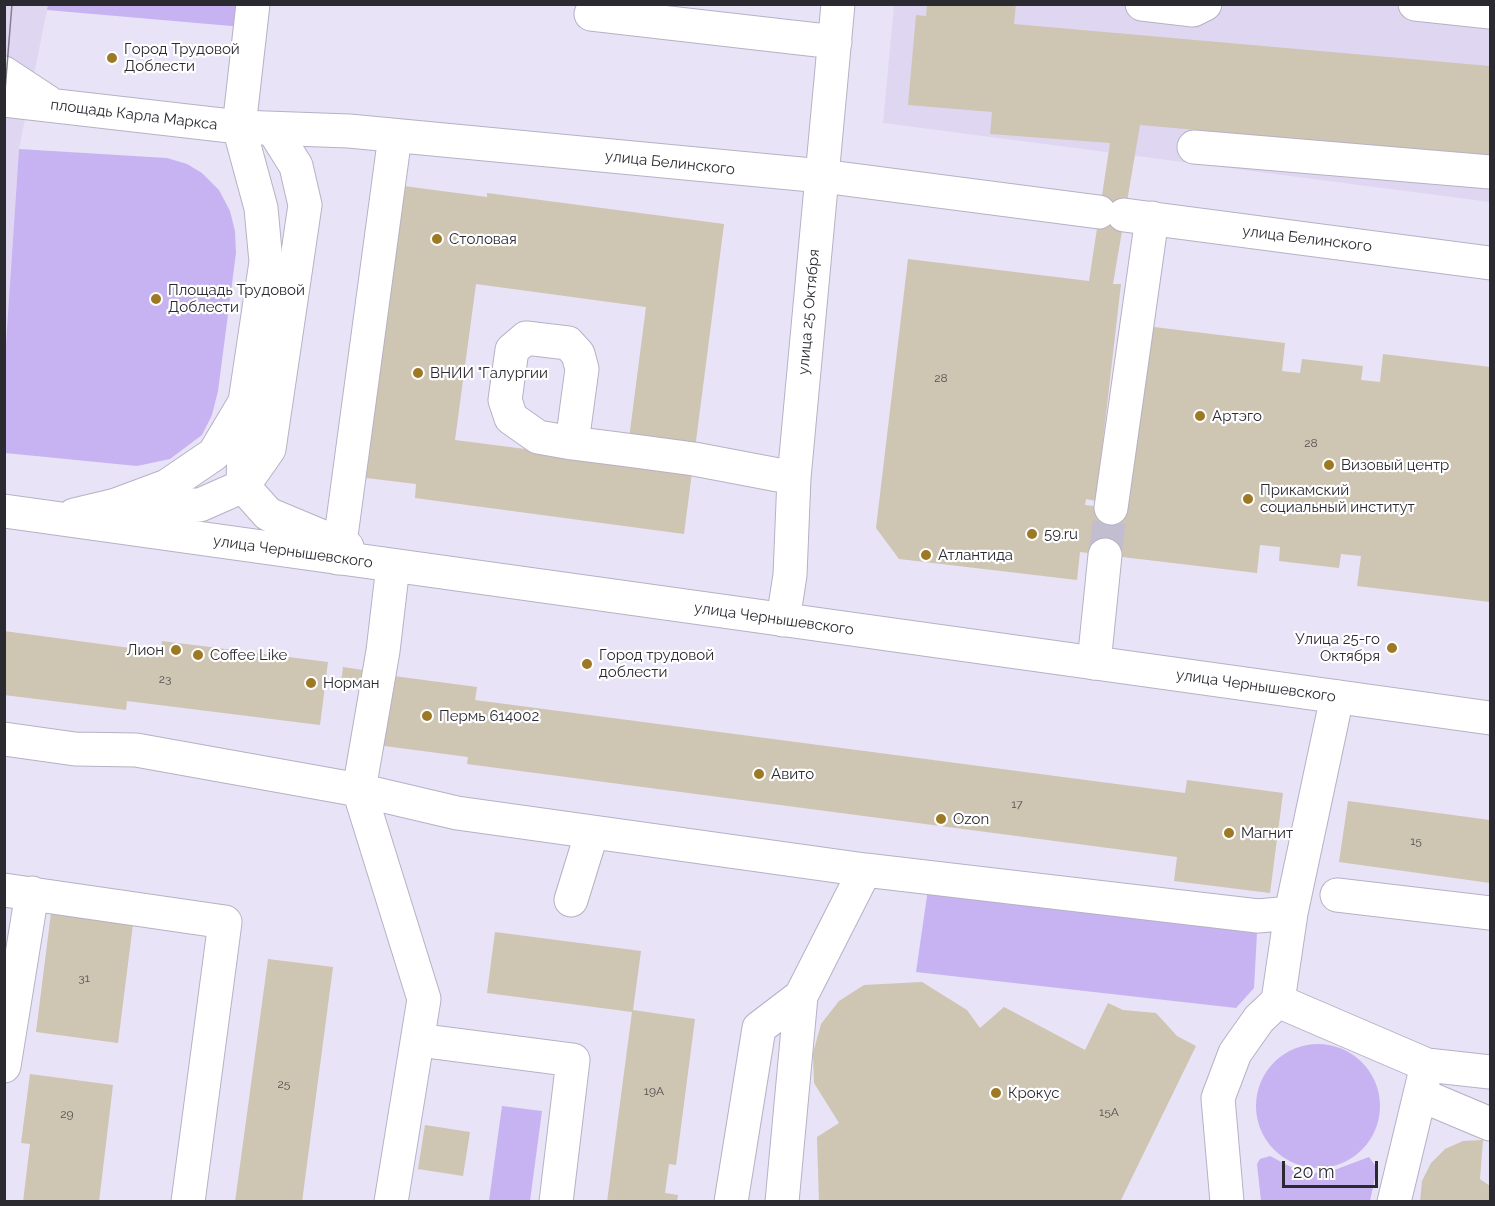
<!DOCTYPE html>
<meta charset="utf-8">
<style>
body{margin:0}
#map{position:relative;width:1495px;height:1206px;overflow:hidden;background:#e8e3f7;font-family:Raleway,sans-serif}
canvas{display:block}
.frame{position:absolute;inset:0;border:6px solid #2c2a31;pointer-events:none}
.scale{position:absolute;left:1282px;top:1161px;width:96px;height:27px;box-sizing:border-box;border:3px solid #2c2a31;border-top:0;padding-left:8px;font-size:18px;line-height:21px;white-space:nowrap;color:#2c2a31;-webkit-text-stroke:4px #fff;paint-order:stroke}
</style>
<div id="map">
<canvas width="1495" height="1206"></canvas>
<div class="frame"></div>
<div class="scale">20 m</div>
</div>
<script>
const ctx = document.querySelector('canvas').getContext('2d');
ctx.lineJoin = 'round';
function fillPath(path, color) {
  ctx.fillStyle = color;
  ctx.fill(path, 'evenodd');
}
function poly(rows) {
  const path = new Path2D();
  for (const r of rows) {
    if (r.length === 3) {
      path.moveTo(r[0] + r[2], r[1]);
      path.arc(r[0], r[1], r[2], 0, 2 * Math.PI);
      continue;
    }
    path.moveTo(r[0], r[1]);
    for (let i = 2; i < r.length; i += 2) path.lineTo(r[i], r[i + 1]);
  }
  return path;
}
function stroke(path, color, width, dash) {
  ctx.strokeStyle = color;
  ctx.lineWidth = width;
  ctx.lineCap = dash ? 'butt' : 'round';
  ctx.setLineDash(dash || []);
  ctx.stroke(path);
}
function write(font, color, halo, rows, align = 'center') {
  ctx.font = font + ' Raleway,sans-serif';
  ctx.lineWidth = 4.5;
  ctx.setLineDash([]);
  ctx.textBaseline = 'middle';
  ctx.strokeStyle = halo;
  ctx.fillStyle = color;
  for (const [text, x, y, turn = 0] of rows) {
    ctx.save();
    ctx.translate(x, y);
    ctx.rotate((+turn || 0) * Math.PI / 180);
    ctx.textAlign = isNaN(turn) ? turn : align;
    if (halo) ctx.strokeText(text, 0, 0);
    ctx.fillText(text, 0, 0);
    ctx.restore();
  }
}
const built = poly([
 [5,5,48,5,19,149,5,358],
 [894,5,1490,5,1490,202,883,123]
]);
const green = poly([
 [48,4,245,5,243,27,47,10],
 [19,149,167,158,187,164,202,173,219,190,230,211,235,231,236,253,218,391,212,415,202,435,170,459,137,466,5,453,5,358],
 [928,889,1257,933,1254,988,1236,1008,916,972],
 [1318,1106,62],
 [502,1106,542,1111,530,1201,489,1201],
 [1270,1156,1293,1168,1310,1173,1329,1172,1369,1157,1377,1168,1370,1201,1261,1201,1257,1164,1260,1159]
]);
const building = poly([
 [927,4,1016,4,1014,24,1490,66,1490,156,1140,125,1113,284,1121,284,1096,501,1086,499,1085,505,1111,508,1146,326,1285,343,1282,371,1300,373,1302,359,1363,366,1361,380,1380,382,1383,354,1490,367,1490,602,1357,586,1361,556,1341,554,1339,568,1279,561,1280,547,1260,545,1257,573,1080,552,1077,580,899,559,876,528,908,259,1089,281,1110,143,990,134,992,112,908,105,916,15,926,16],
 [396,185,487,197,487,193,724,224,684,534,415,498,416,484,358,477],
 [476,284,646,307,626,462,455,440],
 [4,631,160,652,162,641,328,662,320,725,127,701,126,710,4,695],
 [343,667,363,670,361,687,341,683],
 [386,675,477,687,475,700,1185,793,1187,780,1283,793,1270,893,1174,881,1177,857,467,764,468,757,377,745],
 [1348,801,1490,820,1490,883,1339,862],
 [51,913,133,924,118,1043,36,1032],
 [495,932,641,951,633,1010,695,1019,676,1165,669,1164,665,1193,678,1195,677,1202,607,1202,632,1012,487,993],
 [268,959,333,967,302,1202,235,1202],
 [922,982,967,1010,980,1028,1004,1007,1085,1050,1108,1003,1123,1010,1156,1013,1177,1036,1196,1046,1120,1202,819,1202,817,1137,839,1123,814,1083,813,1053,821,1024,839,1001,864,985],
 [30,1074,113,1085,99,1202,23,1202,30,1144,21,1143],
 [425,1125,470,1132,463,1176,418,1169],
 [1483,1140,1480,1179,1490,1186,1490,1202,1420,1202,1422,1181,1431,1163,1445,1149,1463,1141]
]);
const minorTunnel = poly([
 [1105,555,1111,508]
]);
const minor = poly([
 [1142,4,1193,10,1205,4],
 [1415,4,1490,12],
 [591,14,835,42],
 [239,127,253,4],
 [1194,147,1490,172],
 [572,443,582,369,578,354,568,343,526,338,512,350,505,400,511,418,538,437,572,443,627,450,694,459,794,478],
 [117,505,200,505,243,486,269,449,305,205,296,166,273,129],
 [1111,508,1152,218],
 [338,558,395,136],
 [783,620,790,575,794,478,838,4],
 [1094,663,1105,555],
 [4,739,75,749,136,750,359,790,457,813,865,870,1258,916,1291,913],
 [4,890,225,922,188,1202],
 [1337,895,1490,913],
 [571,900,592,832],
 [1278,1001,1427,1065,1490,1072],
 [418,1040,573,1060,556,1202],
 [4,1066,32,893],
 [1421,1095,1490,1124],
 [391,1202,424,999,359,790,383,651,393,566],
 [731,1202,759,1028,801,996],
 [782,1202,801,996,865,870],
 [1227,1202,1218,1098,1235,1053,1259,1019,1278,1001,1291,913,1337,697],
 [1394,1202,1427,1065]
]);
const major = poly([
 [4,73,48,102],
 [4,100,239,127,349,131,822,176,1099,212],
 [1124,215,1490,263],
 [245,403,243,486,268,514,347,547],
 [4,511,1490,718],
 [74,515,116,505,167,486,214,454,245,402,266,262,261,208,239,127]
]);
const tram = poly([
 [4,103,12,4]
]);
const markers = [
 [112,58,6,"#9e7925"],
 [437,239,6,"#9e7925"],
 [156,299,6,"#9e7925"],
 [418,373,6,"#9e7925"],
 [1200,416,6,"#9e7925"],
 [1329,465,6,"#9e7925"],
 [1248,499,6,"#9e7925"],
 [1032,534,6,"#9e7925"],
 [926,555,6,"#9e7925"],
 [1392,648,6,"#9e7925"],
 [176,650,6,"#9e7925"],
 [198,655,6,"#9e7925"],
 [587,664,6,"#9e7925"],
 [311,683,6,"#9e7925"],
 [427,716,6,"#9e7925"],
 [759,774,6,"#9e7925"],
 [941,819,6,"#9e7925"],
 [1229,833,6,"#9e7925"],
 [996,1093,6,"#9e7925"]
];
const numberNames = [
 ["28",941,378],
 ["28",1311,443],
 ["23",165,679],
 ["17",1017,804],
 ["15",1416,841],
 ["31",84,978],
 ["25",284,1084],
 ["19А",654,1091],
 ["15А",1109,1112],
 ["29",67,1114]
];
const poiNames = [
 ["Город Трудовой",124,49],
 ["Доблести",124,66],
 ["Столовая",449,239],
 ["Площадь Трудовой",168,290],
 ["Доблести",168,307],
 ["ВНИИ \"Галургии",430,373],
 ["Артэго",1212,416],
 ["Визовый центр",1341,465],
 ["Прикамский",1260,490],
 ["социальный институт",1260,507],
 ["59.ru",1044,534],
 ["Атлантида",938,555],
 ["Улица 25-го",1380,639,"right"],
 ["Октября",1380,656,"right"],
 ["Лион",164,650,"right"],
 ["Coffee Like",210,655],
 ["Город трудовой",599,655],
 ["доблести",599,672],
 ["Норман",323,683],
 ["Пермь 614002",439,716],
 ["Авито",771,774],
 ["Ozon",953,819],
 ["Магнит",1241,833],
 ["Крокус",1008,1093]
];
const streetNames = [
 ["площадь Карла Маркса",134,115,7],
 ["улица Белинского",670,163,6],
 ["улица Белинского",1307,239,7],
 ["улица 25 Октября",809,312,-85],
 ["улица Чернышевского",293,552,8],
 ["улица Чернышевского",774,619,8],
 ["улица Чернышевского",1256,686,8]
];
fillPath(built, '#dfd7f2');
fillPath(green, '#c7b3f1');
fillPath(building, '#cec5b2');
stroke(minorTunnel, '#c2becf', 33, [33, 16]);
stroke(minor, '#b6b1c4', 35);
stroke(major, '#b6b1c4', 35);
stroke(minor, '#fff', 33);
stroke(major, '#fff', 33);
stroke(tram, '#84808d', 1.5);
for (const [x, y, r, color] of markers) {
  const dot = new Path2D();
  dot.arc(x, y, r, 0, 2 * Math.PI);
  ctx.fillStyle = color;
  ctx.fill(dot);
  stroke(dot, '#fff', 2);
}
write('12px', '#545151', null, numberNames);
write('15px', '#2c2a31', '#fff', poiNames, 'left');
write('15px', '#2c2a31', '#fff', streetNames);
</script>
